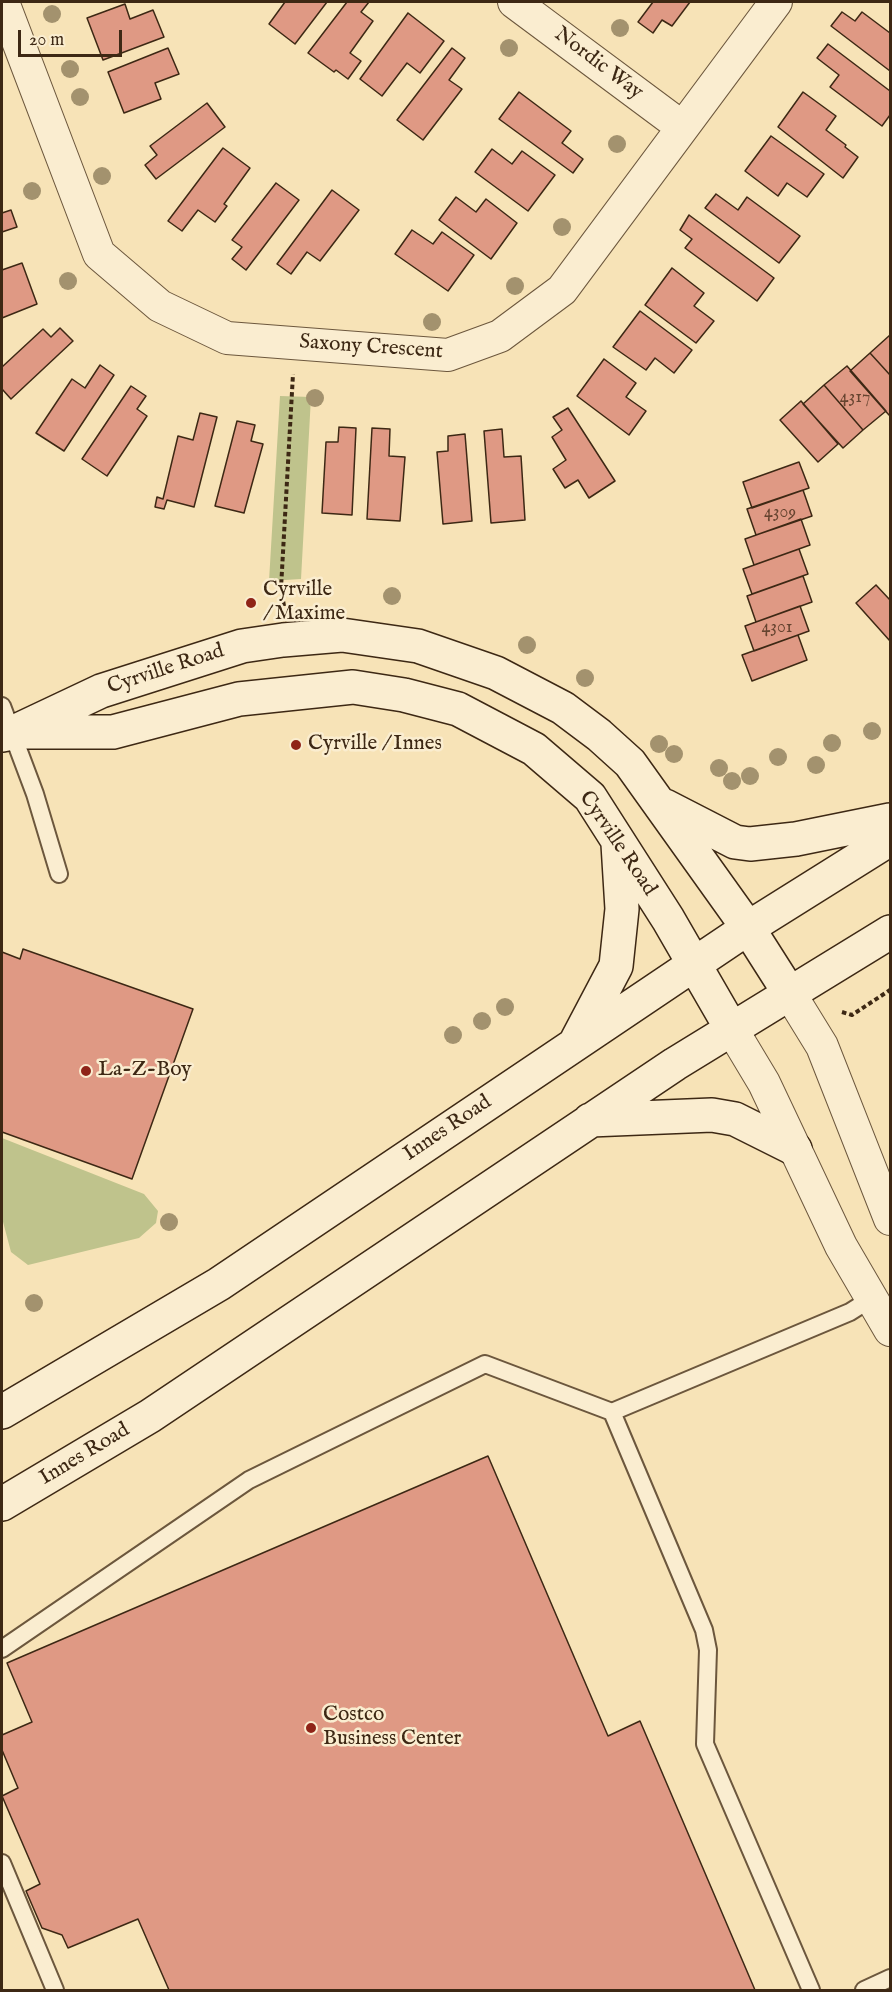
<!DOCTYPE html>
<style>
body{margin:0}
#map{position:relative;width:892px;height:1992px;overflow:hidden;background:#f7e3b7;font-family:"IM FELL English",serif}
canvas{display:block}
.frame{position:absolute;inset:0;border:3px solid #3d2814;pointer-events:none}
.scale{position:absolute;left:18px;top:30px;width:104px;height:27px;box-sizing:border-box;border:3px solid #3d2814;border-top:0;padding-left:8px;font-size:18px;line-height:21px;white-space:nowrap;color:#3d2814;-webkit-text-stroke:4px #faedd0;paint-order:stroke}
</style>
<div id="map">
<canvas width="892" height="1992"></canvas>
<div class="frame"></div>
<div class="scale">20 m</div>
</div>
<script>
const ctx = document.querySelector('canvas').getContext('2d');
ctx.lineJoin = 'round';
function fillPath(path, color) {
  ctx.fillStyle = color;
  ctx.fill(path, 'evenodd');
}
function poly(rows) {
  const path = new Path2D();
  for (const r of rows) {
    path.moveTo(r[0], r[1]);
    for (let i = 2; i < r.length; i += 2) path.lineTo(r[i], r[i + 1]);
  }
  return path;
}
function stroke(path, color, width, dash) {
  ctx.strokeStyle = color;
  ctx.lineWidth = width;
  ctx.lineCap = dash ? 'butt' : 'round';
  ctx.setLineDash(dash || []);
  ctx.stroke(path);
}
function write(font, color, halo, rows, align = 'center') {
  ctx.font = font + ' "IM FELL English",serif';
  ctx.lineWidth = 5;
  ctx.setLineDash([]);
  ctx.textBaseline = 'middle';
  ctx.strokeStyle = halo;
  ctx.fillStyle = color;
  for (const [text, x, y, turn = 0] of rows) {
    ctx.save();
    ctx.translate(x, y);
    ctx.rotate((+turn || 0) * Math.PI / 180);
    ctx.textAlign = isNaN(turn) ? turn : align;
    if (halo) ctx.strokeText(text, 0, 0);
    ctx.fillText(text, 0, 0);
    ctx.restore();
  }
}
const green = poly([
 [280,396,311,397,301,579,269,581],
 [2,1138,144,1194,158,1211,156,1223,139,1238,28,1265,11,1252,2,1218]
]);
const building = poly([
 [285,2,327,2,295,44,269,24,285,2],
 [347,2,369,2,361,12,373,21,350,53,361,61,348,79,336,70,334,72,308,53,347,2],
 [653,2,690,2,672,26,662,20,653,33,638,22,653,2],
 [125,4,130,19,153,10,164,37,103,60,87,18,125,4],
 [842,12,855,21,862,12,890,33,890,71,831,26,842,12],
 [408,13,444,41,420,73,407,63,382,96,360,79,408,13],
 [828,44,890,91,890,115,882,126,830,87,839,75,817,58,828,44],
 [168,48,179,74,155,83,161,99,124,113,108,72,168,48],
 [452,48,465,58,449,80,462,89,423,140,397,120,452,48],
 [519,92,571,131,562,143,583,159,573,173,499,119,519,92],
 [803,92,836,116,826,130,846,145,845,147,858,157,843,178,778,127,803,92],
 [207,103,225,127,156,179,145,165,157,155,150,146,207,103],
 [771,136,824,174,807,197,787,183,778,196,745,171,771,136],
 [223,148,250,168,224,204,227,206,215,222,198,210,182,231,168,221,223,148],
 [492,149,512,164,522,151,555,175,528,211,475,172,492,149],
 [276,183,299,200,246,270,232,259,242,247,232,240,276,183],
 [332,190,359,210,320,261,307,252,291,274,277,264,332,190],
 [716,194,738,210,747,197,800,236,779,263,705,208,716,194],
 [456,197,476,212,486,199,517,223,491,259,439,220,456,197],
 [11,210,17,227,2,232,2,213,11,210],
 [689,215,774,278,757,301,685,248,692,239,680,230,689,215],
 [412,230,433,244,442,232,474,255,448,291,395,254,412,230],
 [22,263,37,304,2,318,2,270,22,263],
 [672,268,704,293,694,306,714,321,696,343,645,305,672,268],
 [640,311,692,350,674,373,655,358,646,370,613,347,640,311],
 [60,328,73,341,11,399,2,389,2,367,43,329,51,337,60,328],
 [890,335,890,375,870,353,890,335],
 [870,353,890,375,890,414,889,415,850,371,870,353],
 [604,359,636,383,626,397,646,411,629,435,577,396,604,359],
 [100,365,114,375,64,451,36,433,72,379,85,388,100,365],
 [847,366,886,411,863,430,824,385,847,366],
 [824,385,863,430,843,448,803,404,824,385],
 [131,386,146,396,137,409,147,416,107,476,82,459,131,386],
 [801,401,838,444,818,462,780,420,801,401],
 [568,408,615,481,589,498,578,480,565,488,553,469,566,460,552,437,562,430,553,417,568,408],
 [200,413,217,417,194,507,167,500,164,509,155,507,157,497,163,499,178,436,193,440,200,413],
 [237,421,255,425,251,441,263,444,244,513,215,506,237,421],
 [339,427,356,428,352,515,322,513,326,442,338,442,339,427],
 [372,428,390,429,389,456,405,457,400,521,367,519,372,428],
 [502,429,504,457,521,456,525,520,491,523,484,431,502,429],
 [465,434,472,521,443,524,437,452,448,451,448,436,465,434],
 [799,462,809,488,752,508,743,482,799,462],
 [803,490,812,516,756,535,747,509,803,490],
 [801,519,810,545,754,565,745,539,801,519],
 [799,549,808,574,752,594,743,569,799,549],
 [803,576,812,602,756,622,747,596,803,576],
 [876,585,890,600,890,641,856,603,876,585],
 [800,606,809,631,754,651,745,626,800,606],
 [798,635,807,660,752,681,742,655,798,635],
 [23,949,193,1009,132,1179,2,1132,2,952,20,959,23,949],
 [488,1456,608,1736,640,1721,755,1990,169,1990,138,1919,68,1948,62,1935,42,1928,26,1891,40,1884,2,1796,18,1788,2,1750,2,1735,32,1722,7,1663,488,1456]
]);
const path = poly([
 [284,606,281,588,293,374],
 [842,1012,852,1015,890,990]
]);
const lane = poly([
 [2,706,35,794,59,874],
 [2,1649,249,1480,485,1364,612,1412],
 [2,1863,55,1990],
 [811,1990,705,1744,708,1650,704,1630,612,1412,850,1312,872,1298],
 [864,1990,890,1978]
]);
const street = poly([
 [3,2,99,254,160,306,227,338,448,355,500,336,562,290,776,2],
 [514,2,682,127],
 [790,994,822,1046,890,1219],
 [731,1028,764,1083,841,1246,890,1330]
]);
const secondary = poly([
 [22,732,113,732,239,699,353,687,404,695,458,709,534,749,590,797,668,919,731,1028],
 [2,735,12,733,101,691,242,646,283,640,342,635,418,646,496,673,563,708,599,735,630,763,748,928,790,994],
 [665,806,735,842,750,844,796,839,890,820],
 [577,1040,616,966,622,909,618,844],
 [590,1120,712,1115,735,1119,795,1149],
 [2,1412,219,1284,748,928,890,839],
 [2,1504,150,1416,675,1064,890,932]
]);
const trees = [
 [52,14],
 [620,28],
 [509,48],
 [70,69],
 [80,97],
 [617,144],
 [102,176],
 [32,191],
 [562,227],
 [68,281],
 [515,286],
 [432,322],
 [315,398],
 [392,596],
 [527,645],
 [585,678],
 [872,731],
 [832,743],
 [659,744],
 [674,754],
 [778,757],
 [816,765],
 [719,768],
 [750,776],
 [732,781],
 [505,1007],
 [482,1021],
 [453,1035],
 [169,1222],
 [34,1303]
];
const markers = [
 [251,603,6,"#8f2418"],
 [296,745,6,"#8f2418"],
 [86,1071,6,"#8f2418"],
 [311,1728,6,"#8f2418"]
];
const numberNames = [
 ["4317",855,398],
 ["4309",780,513],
 ["4301",777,628]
];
const streetNames = [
 ["Nordic Way",598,64,37],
 ["Saxony Crescent",371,348,4],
 ["Cyrville Road",166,670,-18],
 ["Cyrville Road",617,844,56],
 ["Innes Road",448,1129,-34],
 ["Innes Road",85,1455,-31]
];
const poiNames = [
 ["Cyrville",263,591],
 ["/ Maxime",263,615],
 ["Cyrville / Innes",308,745],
 ["La-Z-Boy",98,1071],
 ["Costco",323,1716],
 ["Business Center",323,1740]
];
fillPath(green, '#bfc38c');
fillPath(building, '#df9984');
stroke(building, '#3d2814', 1.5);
stroke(lane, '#6c573d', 20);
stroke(street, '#6c573d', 34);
stroke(secondary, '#3d2814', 36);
stroke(path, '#3d2814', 4, [4.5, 3]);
stroke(lane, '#faedd0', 16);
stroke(street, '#faedd0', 32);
stroke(secondary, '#faedd0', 33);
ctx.fillStyle = '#a3926e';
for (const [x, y] of trees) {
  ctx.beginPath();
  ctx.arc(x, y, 9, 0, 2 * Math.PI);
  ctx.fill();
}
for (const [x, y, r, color] of markers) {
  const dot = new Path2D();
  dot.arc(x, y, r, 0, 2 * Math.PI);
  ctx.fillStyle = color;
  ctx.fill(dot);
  stroke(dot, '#faedd0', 2);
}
write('18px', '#664430', null, numberNames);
write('21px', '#3d2814', '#faedd0', streetNames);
write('21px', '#3d2814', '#faedd0', poiNames, 'left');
</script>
